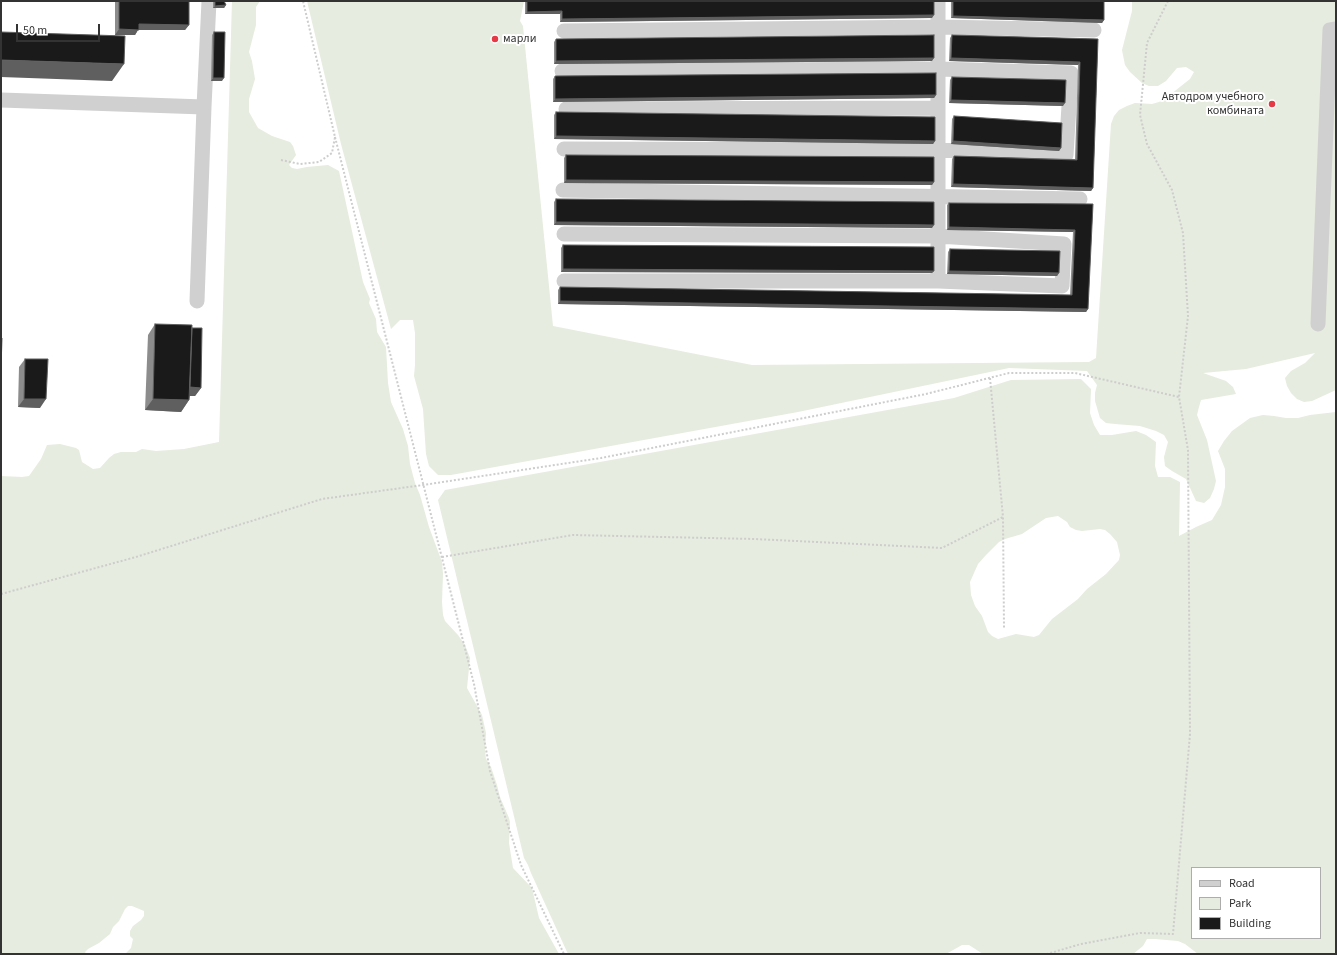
<!DOCTYPE html>
<meta charset="utf-8">
<style>
body{margin:0}
#map{position:relative;width:1337px;height:955px;overflow:hidden;background:#fff;font-family:"Source Sans 3",sans-serif}
canvas{display:block}
.frame{position:absolute;inset:0;border:2px solid #333;pointer-events:none}
.legend{position:absolute;left:1191px;top:867px;width:130px;height:72px;box-sizing:border-box;background:#fff;border:1px solid #adadad;margin:0;padding:5px 7px;list-style:none;font-size:12px;color:#333}
.legend li{display:flex;align-items:center;gap:8px;height:20px}
.legend b{width:20px;border:1px solid #adadad}
.scale{position:absolute;left:16px;top:24px;width:84px;height:18px;box-sizing:border-box;border:2px solid #333;border-top:0;padding-left:5px;font-size:12px;line-height:14px;white-space:nowrap;color:#333;-webkit-text-stroke:3px #fff;paint-order:stroke}
</style>
<div id="map">
<canvas width="1337" height="955"></canvas>
<div class="frame"></div>
<ul class="legend">
<li><b style="height:5px;background:#d0d0d0"></b>Road</li>
<li><b style="height:11px;background:#e6ecdf"></b>Park</li>
<li><b style="height:11px;background:#1a1a1a"></b>Building</li>
</ul>
<div class="scale">50 m</div>
</div>
<script>
const ctx = document.querySelector('canvas').getContext('2d');
ctx.lineJoin = 'round';
function fillPath(path, color) {
  ctx.fillStyle = color;
  ctx.fill(path, 'evenodd');
}
function poly(rows) {
  const path = new Path2D();
  for (const r of rows) {
    path.moveTo(r[0], r[1]);
    for (let i = 2; i < r.length; i += 2) path.lineTo(r[i], r[i + 1]);
  }
  return path;
}
function stroke(path, color, width, dash) {
  ctx.strokeStyle = color;
  ctx.lineWidth = width;
  ctx.lineCap = dash ? 'butt' : 'round';
  ctx.setLineDash(dash || []);
  ctx.stroke(path);
}
function write(font, color, halo, rows, align = 'center') {
  ctx.font = font + ' "Source Sans 3",sans-serif';
  ctx.lineWidth = 4;
  ctx.setLineDash([]);
  ctx.textBaseline = 'middle';
  ctx.strokeStyle = halo;
  ctx.fillStyle = color;
  for (const [text, x, y, turn = 0] of rows) {
    ctx.save();
    ctx.translate(x, y);
    ctx.rotate((+turn || 0) * Math.PI / 180);
    ctx.textAlign = isNaN(turn) ? turn : align;
    if (halo) ctx.strokeText(text, 0, 0);
    ctx.fillText(text, 0, 0);
    ctx.restore();
  }
}
const green = poly([
 [232,1,260,1,256,7,256,25,249,52,252,61,255,79,249,99,249,112,258,128,272,136,290,142,293,146,296,155,289,165,292,168,297,169,307,167,328,165,339,171,363,282,370,299,369,303,376,319,377,332,386,347,388,383,391,402,403,429,408,446,410,464,415,483,420,495,429,527,442,562,443,574,442,602,443,615,445,621,458,635,465,645,470,658,467,688,482,715,486,733,485,750,486,759,491,767,497,785,500,797,509,818,510,822,509,843,513,868,532,888,539,918,559,954,125,954,131,948,133,939,130,936,130,931,133,926,141,920,144,916,144,911,132,906,128,906,125,909,119,921,113,927,110,934,99,943,88,949,85,952,86,954,1,954,1,476,22,477,29,476,41,459,47,445,60,444,76,448,79,450,82,462,93,469,100,468,109,458,114,454,121,452,136,452,142,449,156,451,184,449,219,442],
 [307,1,524,1,520,21,523,26,553,326,752,365,1089,362,1096,358,1111,124,1114,116,1119,110,1127,106,1135,103,1152,104,1159,102,1166,98,1190,79,1194,72,1186,67,1177,68,1166,81,1158,86,1149,86,1142,83,1130,72,1125,65,1122,50,1132,11,1132,1,1336,1,1336,390,1312,401,1304,402,1297,399,1291,393,1287,386,1285,378,1291,371,1305,363,1315,353,1246,369,1203,373,1226,381,1233,387,1236,394,1201,400,1199,407,1197,415,1207,440,1216,481,1214,489,1210,498,1204,503,1196,501,1186,479,1172,471,1165,466,1164,457,1168,442,1164,435,1156,431,1140,426,1115,424,1106,423,1100,418,1095,401,1095,393,1097,385,1087,371,1009,368,798,412,451,475,438,475,429,466,426,454,423,409,414,376,415,365,415,333,413,320,400,320,391,329,341,144],
 [1081,379,1091,389,1090,413,1094,425,1100,435,1112,435,1136,431,1146,435,1156,442,1155,466,1158,477,1170,477,1180,482,1179,536,1196,527,1212,520,1221,505,1225,487,1225,469,1218,451,1224,441,1232,431,1250,418,1263,415,1274,416,1286,418,1298,418,1310,415,1336,412,1336,954,1198,954,1185,944,1178,941,1155,939,1147,939,1143,946,1133,954,983,954,969,945,962,945,946,954,568,954,531,873,528,865,524,858,438,500,445,490,954,398,1011,380],
 [1058,516,1067,522,1070,527,1076,530,1082,531,1100,529,1105,530,1110,534,1117,542,1120,555,1119,560,1106,574,1087,589,1078,599,1052,619,1039,635,1034,637,1016,634,998,639,992,636,988,632,982,616,975,606,971,595,970,582,978,564,986,555,999,542,1005,539,1022,534,1046,518],
 [1192,868,1320,868,1320,938,1192,938]
]);
const path = poly([
 [1168,1,1147,43,1140,115,1147,144,1172,190,1183,233,1188,316,1179,397],
 [335,137,474,684,490,771,521,865,564,954],
 [281,160,300,164,319,162,332,153,335,137,303,1],
 [990,378,1003,517,1004,628],
 [442,557,573,535,754,539,942,548,1003,517],
 [1,594,136,557,322,499,423,485,601,458,926,394,1009,373,1075,373,1179,397,1188,450,1190,734,1173,934,1140,933,1081,944,1047,954]
]);
const minor = poly([
 [564,31,938,27,1094,30],
 [562,71,938,69,1071,73,1066,155,938,150,564,149],
 [1,100,204,107,197,301],
 [204,107,209,1],
 [566,109,938,108],
 [563,190,1080,199],
 [564,281,938,281,1062,286,1064,244,938,236,564,234],
 [938,281,938,1],
 [1318,324,1330,30,1336,29]
]);
const wall = poly([
 [115,1,189,1,189,25,185,30,138,30,135,35,115,35],
 [213,1,224,1,226,5,224,8,213,8],
 [525,1,934,1,932,18,560,22,560,14,525,14],
 [951,1,1104,1,1104,20,1102,23,951,18],
 [214,32,222,81,211,81,212,35],
 [952,35,1098,39,1093,188,1091,191,951,187,952,159,954,156,1075,159,1078,65,949,61,950,38],
 [556,39,932,61,554,64,554,42],
 [555,76,936,95,934,98,553,102,553,79],
 [952,77,1063,106,949,103,950,80],
 [556,112,935,141,933,144,554,139,554,115],
 [954,116,1061,148,1059,151,951,144,952,119],
 [566,155,934,182,932,185,564,183,564,158],
 [556,199,932,228,554,225,554,202],
 [949,203,1093,204,1088,309,1086,312,558,304,558,290,560,287,1070,295,1073,232,947,230,947,205],
 [563,245,934,271,932,273,561,272,561,248],
 [950,249,1059,273,1057,276,947,274,948,252],
 [155,324,192,328,201,388,195,396,190,396,189,400,181,412,145,410,148,335],
 [25,359,40,408,18,407,19,367]
]);
const shadedWall = poly([
 [226,5,224,8,213,8,215,6],
 [562,11,560,14,525,14,527,12],
 [934,15,932,18,560,22,562,19],
 [953,16,1104,20,1102,23,951,18],
 [139,24,189,25,185,30,138,30,135,35,115,35,119,29],
 [934,58,932,61,554,64,556,61],
 [951,58,1080,62,1078,65,949,61],
 [1,60,124,64,112,81,1,77],
 [213,78,224,78,222,81,211,81],
 [936,95,934,98,553,102,555,99],
 [951,100,1065,103,1063,106,949,103],
 [556,136,935,141,933,144,554,139],
 [953,141,1061,148,1059,151,951,144],
 [566,180,934,182,932,185,564,183],
 [953,184,1093,188,1091,191,951,187],
 [556,222,934,225,932,228,554,225],
 [949,227,1075,230,1073,232,947,230],
 [563,269,934,271,932,273,561,272],
 [949,271,1059,273,1057,276,947,274],
 [560,301,1088,309,1086,312,558,304],
 [188,387,201,388,195,396,182,396],
 [24,399,46,399,40,408,18,407],
 [153,399,189,400,181,412,145,410]
]);
const building = poly([
 [119,1,189,1,189,25,139,24,139,30,119,29,119,1],
 [215,1,224,1,226,5,215,6,215,1],
 [527,1,934,1,934,15,562,19,562,11,527,12,527,1],
 [953,1,1104,1,1104,20,953,16,953,1],
 [1,32,125,36,124,64,1,60,1,32],
 [214,32,225,32,224,78,213,78,214,32],
 [934,35,934,58,556,61,556,39,934,35],
 [952,35,1098,39,1093,188,953,184,954,156,1077,160,1080,62,951,58,952,35],
 [936,73,936,95,555,99,555,76,936,73],
 [952,77,1066,80,1065,103,951,100,952,77],
 [556,112,935,117,935,141,556,136,556,112],
 [954,116,1062,123,1061,148,953,141,954,116],
 [566,155,934,157,934,182,566,180,566,155],
 [556,199,934,202,934,225,556,222,556,199],
 [949,203,1093,204,1088,309,560,301,560,287,1072,295,1075,230,949,227,949,203],
 [563,245,934,247,934,271,563,269,563,245],
 [950,249,1060,251,1059,273,949,271,950,249],
 [155,324,192,325,189,400,153,399,155,324],
 [192,328,202,328,201,388,190,387,192,328],
 [1,338,2,338,1,368,1,338],
 [25,359,48,359,46,399,24,399,25,359]
]);
const markers = [
 [495,39,4,"#e63946"],
 [1272,104,4,"#e63946"]
];
const poiNames = [
 ["марли",503,39],
 ["Автодром учебного",1264,97,"right"],
 ["комбината",1264,111,"right"]
];
fillPath(green, '#e6ecdf');
stroke(path, '#cdcdcd', 2, [2, 2]);
stroke(minor, '#d0d0d0', 15);
fillPath(wall, '#8c8c8c');
fillPath(shadedWall, '#5f5f5f');
fillPath(building, '#1a1a1a');
stroke(building, '#5f5f5f', 1);
for (const [x, y, r, color] of markers) {
  const dot = new Path2D();
  dot.arc(x, y, r, 0, 2 * Math.PI);
  ctx.fillStyle = color;
  ctx.fill(dot);
  stroke(dot, '#fff', 1.5);
}
write('12px', '#333', '#fff', poiNames, 'left');
</script>
